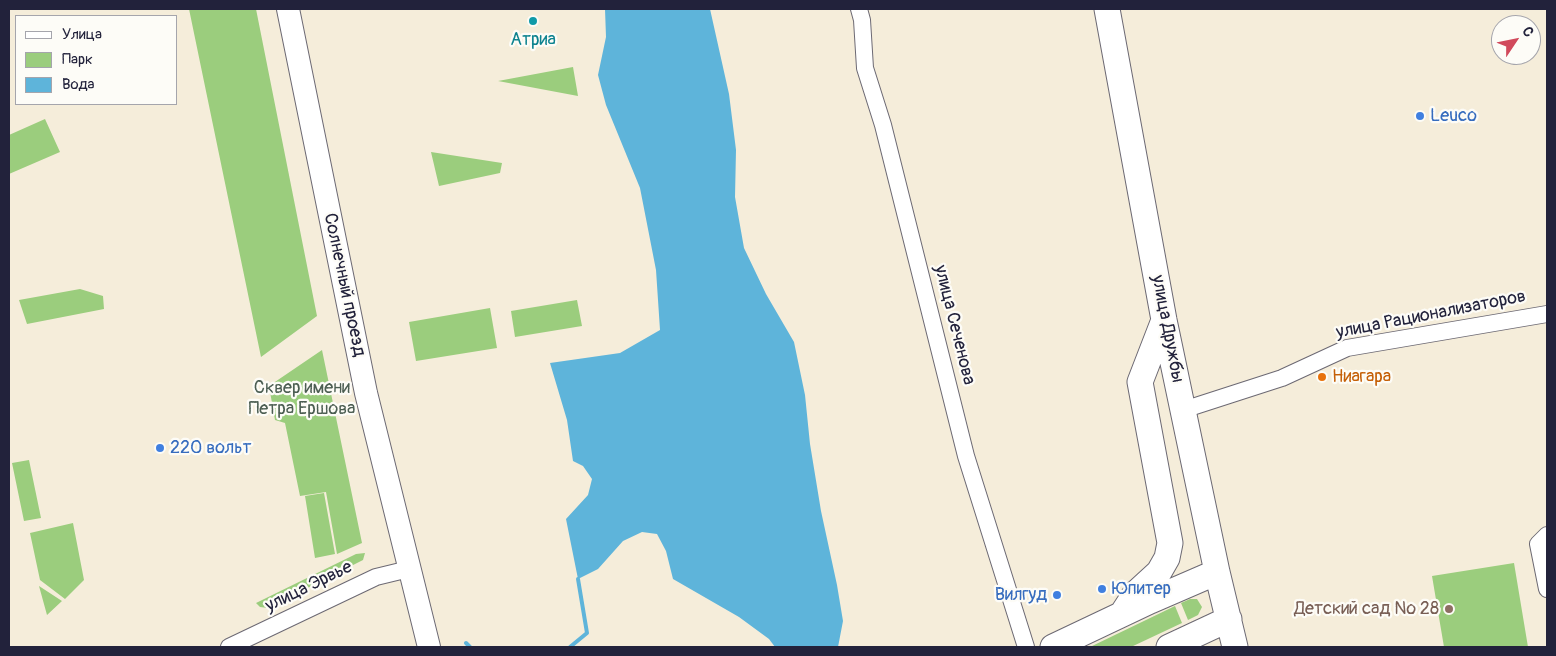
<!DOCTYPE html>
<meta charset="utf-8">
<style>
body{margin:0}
#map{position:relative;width:1556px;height:656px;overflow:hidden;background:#f5edda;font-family:Pangolin,sans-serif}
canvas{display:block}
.frame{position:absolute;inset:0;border:10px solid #22223b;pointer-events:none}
.legend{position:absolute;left:15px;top:15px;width:162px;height:90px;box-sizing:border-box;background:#fdfcf7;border:1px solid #a5a5ac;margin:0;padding:6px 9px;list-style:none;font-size:15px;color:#22223b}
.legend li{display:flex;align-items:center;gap:10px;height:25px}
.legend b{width:25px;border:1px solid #a5a5ac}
.north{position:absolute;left:1491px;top:15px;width:50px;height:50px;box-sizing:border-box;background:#fdfcf7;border:1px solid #a5a5ac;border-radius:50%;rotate:56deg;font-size:14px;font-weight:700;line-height:20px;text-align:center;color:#22223b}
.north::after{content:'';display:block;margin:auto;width:18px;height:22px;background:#d1495b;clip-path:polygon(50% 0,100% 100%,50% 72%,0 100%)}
</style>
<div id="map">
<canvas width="1556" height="656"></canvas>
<div class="frame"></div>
<ul class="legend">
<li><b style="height:6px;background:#fff"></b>Улица</li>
<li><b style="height:14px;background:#9bcd7d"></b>Парк</li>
<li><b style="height:14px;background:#5eb4da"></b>Вода</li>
</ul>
<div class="north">С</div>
</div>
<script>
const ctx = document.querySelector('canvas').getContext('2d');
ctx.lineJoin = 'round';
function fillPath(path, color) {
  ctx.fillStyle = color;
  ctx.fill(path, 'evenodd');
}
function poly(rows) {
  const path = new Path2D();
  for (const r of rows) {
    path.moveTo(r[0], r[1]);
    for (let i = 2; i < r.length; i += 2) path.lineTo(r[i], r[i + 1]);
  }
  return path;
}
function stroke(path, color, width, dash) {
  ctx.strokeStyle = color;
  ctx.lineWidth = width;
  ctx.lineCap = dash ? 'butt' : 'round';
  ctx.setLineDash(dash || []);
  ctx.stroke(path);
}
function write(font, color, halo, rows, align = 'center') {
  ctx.font = font + ' Pangolin,sans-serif';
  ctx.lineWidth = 4.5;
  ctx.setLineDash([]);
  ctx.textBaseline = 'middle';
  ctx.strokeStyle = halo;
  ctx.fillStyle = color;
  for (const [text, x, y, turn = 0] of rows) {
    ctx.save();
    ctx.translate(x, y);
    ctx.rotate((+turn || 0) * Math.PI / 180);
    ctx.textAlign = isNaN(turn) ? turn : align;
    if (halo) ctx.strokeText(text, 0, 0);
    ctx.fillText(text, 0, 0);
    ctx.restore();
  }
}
const green = poly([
 [189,9,256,9,317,316,261,357],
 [573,67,578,96,498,81],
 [45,119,60,152,9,174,9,135],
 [431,152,502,163,500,173,439,186],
 [80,289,103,296,104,309,27,324,19,300],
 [577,300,582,326,515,337,511,311],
 [490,308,497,348,416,361,409,322],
 [322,350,362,543,337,554,326,492,300,496,285,423,275,420,269,386],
 [29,460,41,518,24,521,12,463],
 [324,493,335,554,315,558,305,496],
 [73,523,84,580,65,599,40,580,30,533],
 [365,553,363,560,268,608,260,607,256,603,356,554],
 [1514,563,1528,647,1444,647,1432,576],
 [39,586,62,601,47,615],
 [1190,599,1197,599,1202,607,1198,615,1188,620,1181,603],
 [1175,606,1182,623,1131,647,1090,647]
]);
const water = poly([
 [605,9,710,9,729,94,736,150,735,197,744,248,766,294,794,342,805,395,810,444,821,511,837,585,843,621,838,647,775,647,769,639,739,617,673,579,666,551,657,534,642,532,623,541,598,569,578,579,566,519,588,495,592,479,583,466,573,461,567,420,550,363,620,353,660,330,656,270,640,188,606,105,598,75,606,37]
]);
const stream = poly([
 [466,643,470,647],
 [570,647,587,633,578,579]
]);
const street = poly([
 [859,9,862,20,865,68,883,125,966,456,1026,647],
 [1183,410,1282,378,1347,348,1547,314],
 [1547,535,1538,544,1547,589],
 [229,647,376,577,409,569]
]);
const secondary = poly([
 [288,9,366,393,429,647]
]);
const primary = poly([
 [1107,9,1164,320,1217,572,1235,647],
 [1122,614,1135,594,1159,572,1167,558,1170,543,1140,382,1164,320],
 [1053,647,1150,601,1217,572],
 [1169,647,1229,619]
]);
const markers = [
 [533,21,5,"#0f9aa8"],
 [1420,116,5,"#3f7fe0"],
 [1322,377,5,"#e8710a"],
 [160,448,5,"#3f7fe0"],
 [1102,589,5,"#3f7fe0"],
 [1057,595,5,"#3f7fe0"],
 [1449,609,5,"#8d6e63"]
];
const cultureNames = [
 ["Атриа",533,40]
];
const shopNames = [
 ["Leuco",1430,116],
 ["220 вольт",170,448],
 ["Юпитер",1112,589],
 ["Вилгуд",1047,595,"right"]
];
const streetNames = [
 ["Солнечный проезд",344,285,78],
 ["улица Рационализаторов",1431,315,-11],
 ["улица Сеченова",954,325,76],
 ["улица Дружбы",1167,329,79],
 ["улица Эрвье",309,587,-26]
];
const foodNames = [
 ["Ниагара",1332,377]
];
const parkNames = [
 ["Сквер имени",302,388],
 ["Петра Ершова",302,409]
];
const educationNames = [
 ["Детский сад № 28",1439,609]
];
fillPath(green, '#9bcd7d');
fillPath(water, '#5eb4da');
stroke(stream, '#5eb4da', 4);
stroke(street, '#6c6973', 18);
stroke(secondary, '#6c6973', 24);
stroke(primary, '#6c6973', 27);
stroke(street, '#fff', 16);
stroke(secondary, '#fff', 22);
stroke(primary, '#fff', 25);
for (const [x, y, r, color] of markers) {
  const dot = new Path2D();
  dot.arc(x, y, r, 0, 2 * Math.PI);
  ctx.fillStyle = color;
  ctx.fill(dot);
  stroke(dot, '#fdfcf7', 2);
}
write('18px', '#0d838f', '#fdfcf7', cultureNames);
write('18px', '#366cbe', '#fdfcf7', shopNames, 'left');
write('18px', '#22223b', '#fdfcf7', streetNames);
write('18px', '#c56008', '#fdfcf7', foodNames, 'left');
write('18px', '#4c5e52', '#fdfcf7', parkNames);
write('18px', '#785e54', '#fdfcf7', educationNames, 'right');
</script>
